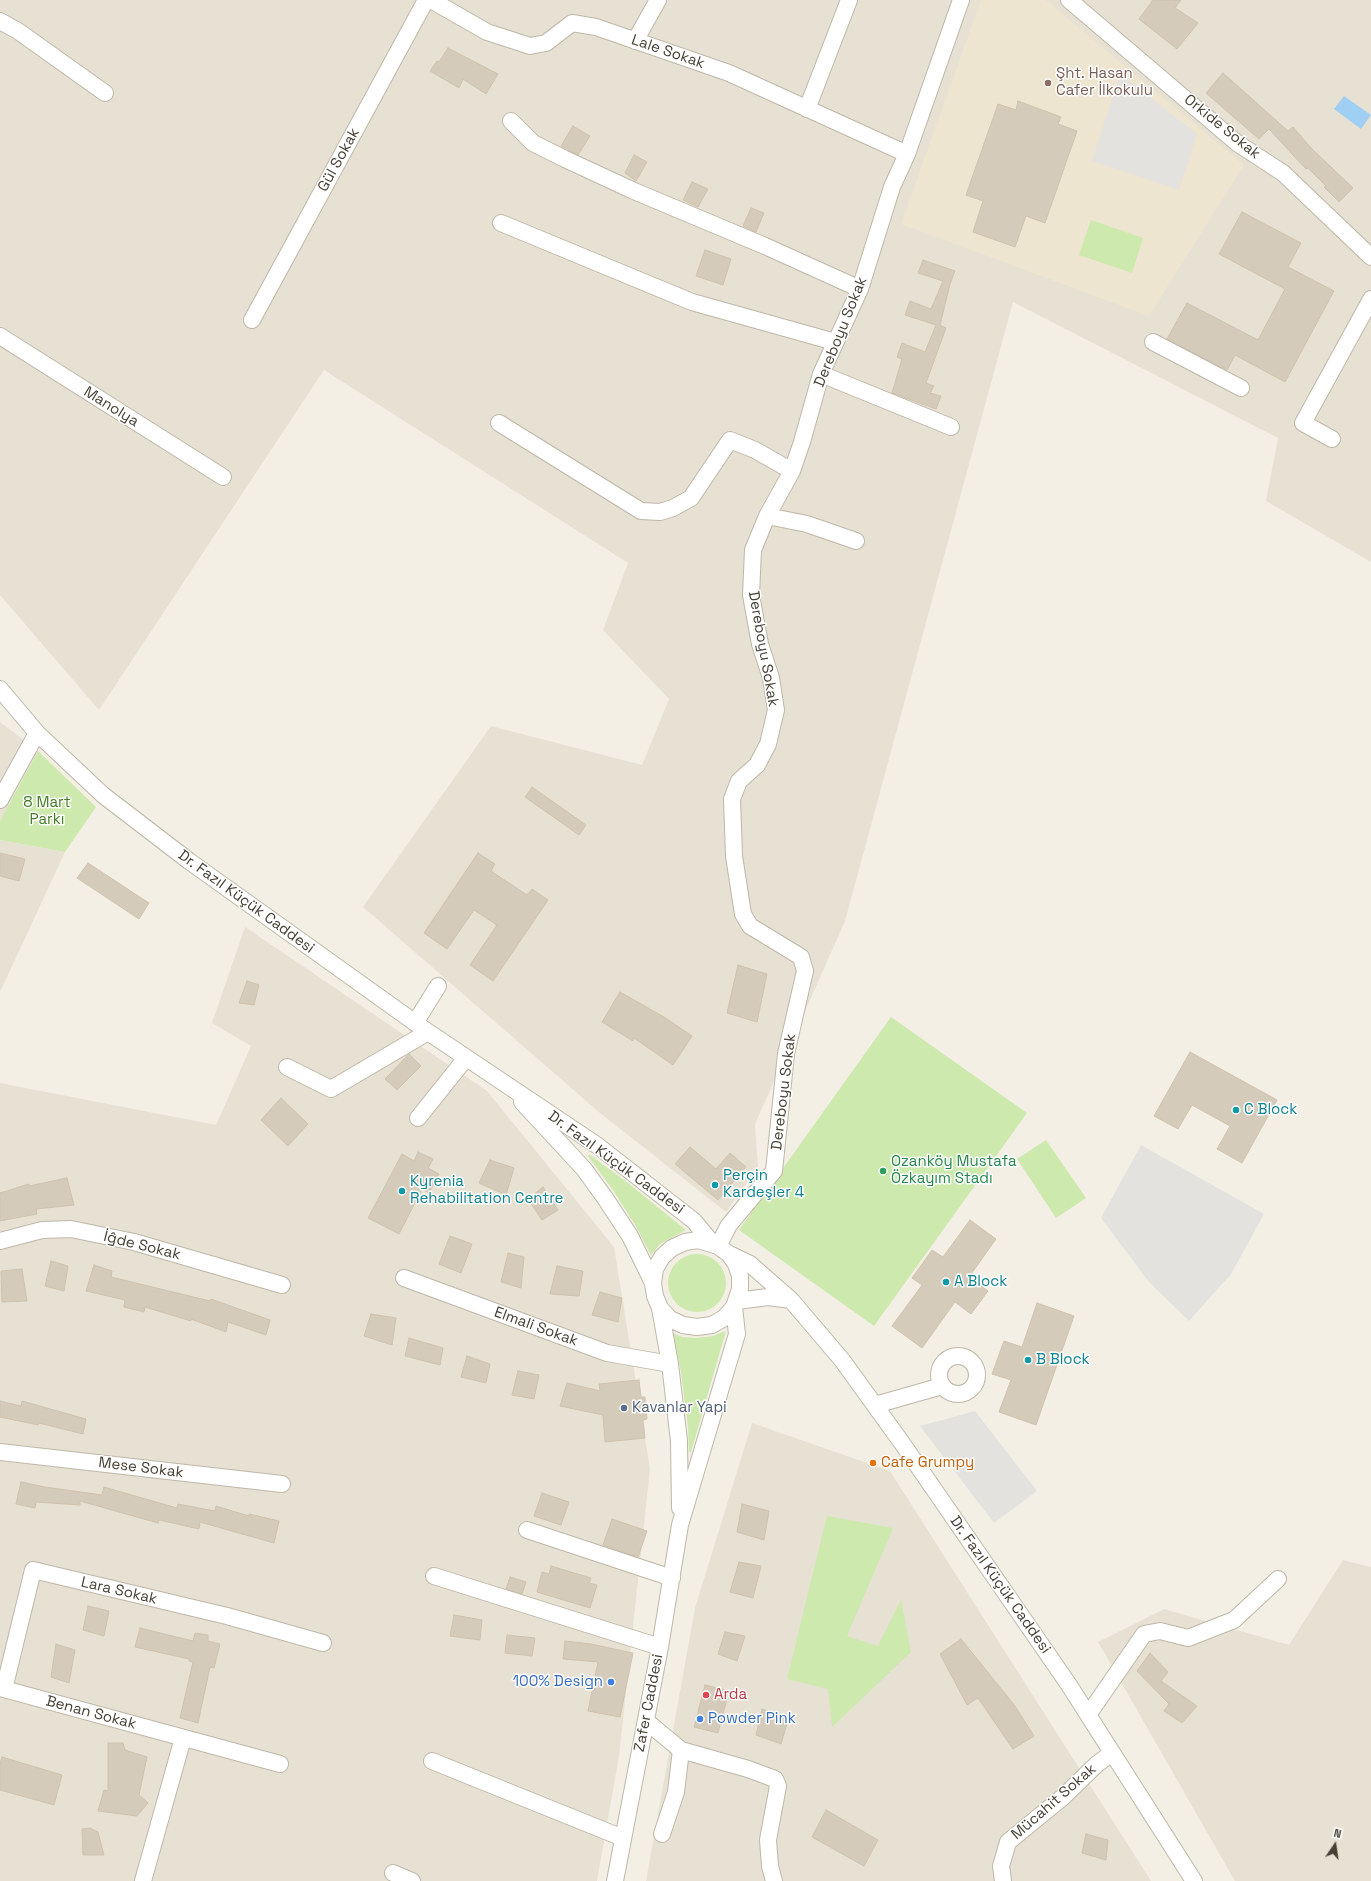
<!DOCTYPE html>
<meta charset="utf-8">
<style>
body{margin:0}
#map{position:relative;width:1371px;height:1881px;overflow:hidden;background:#f3efe5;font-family:"Space Grotesk",sans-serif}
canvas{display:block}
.north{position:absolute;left:1315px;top:1825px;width:40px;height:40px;-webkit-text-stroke:3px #fff;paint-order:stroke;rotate:13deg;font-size:11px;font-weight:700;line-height:16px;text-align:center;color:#464035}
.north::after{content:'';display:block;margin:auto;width:14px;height:18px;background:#464035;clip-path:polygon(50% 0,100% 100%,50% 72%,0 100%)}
</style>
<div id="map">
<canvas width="1371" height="1881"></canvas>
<div class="north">N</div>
</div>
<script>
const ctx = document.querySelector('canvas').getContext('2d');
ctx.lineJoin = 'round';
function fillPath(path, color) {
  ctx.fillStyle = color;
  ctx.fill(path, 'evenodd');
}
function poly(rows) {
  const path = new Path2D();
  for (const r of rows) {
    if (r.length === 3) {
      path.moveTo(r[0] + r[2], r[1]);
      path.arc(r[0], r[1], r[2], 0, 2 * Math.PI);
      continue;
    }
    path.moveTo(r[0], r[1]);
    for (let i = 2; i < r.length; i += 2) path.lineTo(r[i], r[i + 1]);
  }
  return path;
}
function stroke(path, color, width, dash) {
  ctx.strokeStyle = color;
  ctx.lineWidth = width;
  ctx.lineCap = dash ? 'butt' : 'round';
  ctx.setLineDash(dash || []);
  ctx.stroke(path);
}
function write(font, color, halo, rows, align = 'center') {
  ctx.font = font + ' "Space Grotesk",sans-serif';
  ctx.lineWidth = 3;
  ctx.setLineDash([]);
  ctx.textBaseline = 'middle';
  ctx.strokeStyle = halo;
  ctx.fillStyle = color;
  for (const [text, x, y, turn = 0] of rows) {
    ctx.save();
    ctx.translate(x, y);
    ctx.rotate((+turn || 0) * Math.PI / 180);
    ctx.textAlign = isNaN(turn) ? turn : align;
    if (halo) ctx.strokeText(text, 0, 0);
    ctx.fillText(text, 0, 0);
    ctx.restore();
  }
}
const residential = poly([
 [0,0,1371,0,1371,562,1266,501,1278,438,1013,302,845,921,755,1124,758,1167,726,1212,600,1113,363,907,491,726,642,765,669,699,603,630,628,563,324,370,99,710,0,595],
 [0,722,38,751,0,821],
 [0,840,65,852,0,992],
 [245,927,487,1091,614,1247,650,1469,619,1756,597,1881,0,1881,0,1083,216,1125,251,1046,212,1023],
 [752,1423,890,1471,1151,1881,646,1881,695,1608],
 [1343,1560,1371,1567,1371,1881,1235,1881,1098,1642,1164,1609,1289,1645]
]);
const education = poly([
 [981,0,1046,0,1244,165,1149,316,901,224]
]);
const green = poly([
 [1091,220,1143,238,1132,273,1079,255],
 [38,751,96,807,65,852,0,840,0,821],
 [891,1017,1027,1113,874,1326,739,1230],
 [1046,1140,1086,1198,1056,1218,1017,1159],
 [589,1154,628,1183,686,1230,660,1244,651,1255,634,1223,613,1190,588,1156],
 [697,1283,29],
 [726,1331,691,1452,689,1452,688,1427,681,1372,673,1333,682,1337,696,1338,713,1336],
 [827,1516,893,1528,847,1636,878,1646,901,1600,911,1652,832,1727,828,1689,787,1679]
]);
const parking = poly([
 [1120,74,1197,134,1179,190,1092,161],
 [1141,1145,1264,1214,1231,1274,1189,1321,1149,1282,1101,1218],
 [975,1411,1037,1491,994,1523,920,1426]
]);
const water = poly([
 [1344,96,1371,115,1361,129,1334,109]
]);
const building = poly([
 [1153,0,1181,0,1175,8,1198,23,1177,49,1139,19,1153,0],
 [448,48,498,74,486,94,463,79,459,88,430,71,437,61,439,62,448,48],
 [1223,73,1288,131,1293,127,1311,148,1353,188,1339,202,1324,187,1326,186,1308,168,1306,169,1269,129,1259,139,1206,93,1223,73],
 [1018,101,1061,117,1058,124,1077,131,1045,223,1026,216,1015,247,973,232,983,201,966,195,998,104,1016,110,1018,101],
 [573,126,590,136,578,155,561,146,573,126],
 [634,155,647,162,636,181,625,173,634,155],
 [692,182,708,189,698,207,683,200,692,182],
 [751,208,764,213,756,232,743,226,751,208],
 [1242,212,1301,243,1288,267,1334,291,1285,382,1235,355,1227,370,1167,339,1187,303,1258,340,1285,289,1219,254,1242,212],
 [705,250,731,259,723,285,696,276,705,250],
 [923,260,955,271,950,284,940,325,946,328,926,383,934,386,930,393,941,396,936,409,892,393,902,359,897,357,902,343,925,352,936,325,905,315,910,301,931,309,943,281,918,273,923,260],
 [532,787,586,825,579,835,525,797,532,787],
 [0,853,25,859,19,881,0,876,0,853],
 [478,853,495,864,491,871,527,895,532,889,548,900,493,981,470,965,497,925,474,910,447,949,424,933,478,853],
 [88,863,149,903,139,919,77,878,88,863],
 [738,965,767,974,757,1022,727,1013,738,965],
 [247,981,259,985,254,1005,239,1003,247,981],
 [620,992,664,1017,692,1036,673,1065,634,1038,633,1041,602,1022,620,992],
 [1190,1052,1277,1100,1242,1163,1217,1149,1230,1126,1192,1105,1178,1129,1154,1116,1190,1052],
 [409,1054,421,1066,397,1090,385,1079,409,1054],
 [281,1098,308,1124,288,1146,261,1120,281,1098],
 [690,1147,716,1169,730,1153,746,1167,718,1200,675,1164,690,1147],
 [418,1152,433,1159,428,1168,439,1174,429,1193,422,1189,399,1234,368,1218,402,1154,414,1161,418,1152],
 [490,1160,514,1168,506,1195,479,1183,490,1160],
 [67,1178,74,1205,36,1209,37,1214,0,1221,0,1193,29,1184,29,1186,67,1178],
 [543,1187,558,1210,542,1220,528,1199,543,1187],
 [970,1220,996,1239,969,1277,988,1291,971,1314,955,1302,922,1348,892,1326,922,1285,912,1278,932,1250,943,1257,970,1220],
 [450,1236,472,1244,461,1273,439,1264,450,1236],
 [508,1253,524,1257,521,1288,501,1282,508,1253],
 [51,1261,68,1266,64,1291,45,1286,51,1261],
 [94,1265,112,1271,111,1277,210,1301,211,1299,270,1320,266,1335,228,1322,226,1332,191,1319,191,1321,145,1307,144,1312,124,1307,125,1300,86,1291,94,1265],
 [557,1266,583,1271,579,1296,550,1294,557,1266],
 [22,1269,27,1301,2,1302,1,1271,22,1269],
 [600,1292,622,1298,618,1322,592,1315,600,1292],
 [1037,1303,1074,1316,1036,1425,999,1412,1011,1380,992,1374,1004,1341,1022,1347,1037,1303],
 [371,1314,396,1318,392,1345,364,1336,371,1314],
 [409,1338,443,1348,440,1365,405,1356,409,1338],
 [467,1356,490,1364,486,1383,461,1377,467,1356],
 [518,1371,539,1375,534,1399,512,1395,518,1371],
 [639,1380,641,1397,645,1397,647,1419,643,1420,645,1438,605,1442,603,1415,560,1406,567,1383,600,1391,599,1384,639,1380],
 [0,1401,21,1406,22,1401,86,1419,83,1434,39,1423,38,1425,0,1417,0,1401],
 [21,1482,45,1487,102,1495,104,1487,177,1508,178,1504,215,1511,216,1506,249,1516,249,1514,279,1521,274,1543,200,1522,199,1529,159,1520,158,1523,80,1501,80,1505,36,1502,35,1508,16,1504,21,1482],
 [542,1493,569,1502,561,1525,534,1516,542,1493],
 [742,1504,769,1511,764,1540,737,1532,742,1504],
 [612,1519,647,1531,638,1557,603,1545,612,1519],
 [739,1562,761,1566,753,1598,730,1592,739,1562],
 [551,1566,591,1578,589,1583,597,1585,590,1608,537,1592,542,1572,549,1574,551,1566],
 [510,1577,526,1582,522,1594,506,1589,510,1577],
 [88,1606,109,1611,104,1636,83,1630,88,1606],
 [454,1615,482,1620,480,1640,450,1636,454,1615],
 [140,1628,193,1641,195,1633,208,1635,208,1641,220,1644,214,1668,210,1667,198,1723,180,1718,193,1662,189,1661,189,1659,135,1647,140,1628],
 [725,1632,745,1636,737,1661,718,1654,725,1632],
 [507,1635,535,1638,532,1656,505,1653,507,1635],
 [961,1639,1015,1706,1034,1736,1013,1749,978,1698,967,1705,940,1654,961,1639],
 [565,1641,591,1644,633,1653,620,1717,588,1711,598,1662,563,1659,565,1641],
 [56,1644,75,1650,69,1683,51,1677,56,1644],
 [1150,1653,1168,1672,1161,1681,1197,1706,1182,1723,1164,1711,1169,1704,1137,1671,1150,1653],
 [705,1685,729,1691,718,1733,694,1727,705,1685],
 [762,1709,789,1717,781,1744,756,1735,762,1709],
 [108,1743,123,1743,125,1750,147,1757,139,1795,148,1803,137,1816,98,1811,104,1790,108,1791,108,1743],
 [2,1757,62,1775,54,1805,0,1790,0,1764,2,1757],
 [826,1810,878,1840,864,1866,812,1837,826,1810],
 [90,1828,98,1832,104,1855,83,1855,82,1829,90,1828],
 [1086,1834,1108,1840,1106,1860,1082,1853,1086,1834]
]);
const minor = poly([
 [431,0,487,32,530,46,546,43,572,23,596,27,729,73,907,154],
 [1069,0,1237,143,1283,173,1371,257],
 [0,21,18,31,105,93],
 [635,41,658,0],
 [807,109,849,0],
 [511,121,533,143,565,159,634,191,765,246,860,289],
 [501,223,692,302,835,342],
 [252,320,426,0],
 [0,336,223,477],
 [1153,342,1241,388],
 [821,374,951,427],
 [499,423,641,511,660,512,673,508,691,498,730,440,755,450,792,471],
 [1332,439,1303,423,1371,299],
 [767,516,807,524,856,541],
 [0,689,37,733,103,795,189,861,428,1032,598,1146,694,1221,712,1243],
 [0,800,37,733],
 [415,1023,438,986],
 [287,1067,331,1089,428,1032],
 [522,1102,584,1169,605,1198,630,1236,653,1283],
 [418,1118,466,1058],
 [0,1241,42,1230,71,1229,134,1242,282,1285],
 [718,1246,729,1225,774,1171,786,1054,805,971,801,957,750,926,743,914,734,856,732,799,739,781,757,765,768,744,776,710,771,678,760,644,751,595,753,550,767,516,792,471,802,442,821,374,860,289,892,187,907,154,961,0],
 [729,1254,736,1264,740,1276,740,1289,734,1307,724,1318,712,1325,697,1327,683,1325,670,1319,660,1308,655,1296,653,1283,655,1269,662,1257,672,1248,685,1242,698,1240,718,1246,729,1254,750,1264,791,1300,842,1360,902,1443,1069,1685,1194,1881],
 [404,1278,607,1353,670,1364],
 [737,1301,768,1297,791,1300],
 [660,1308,670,1364,679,1441,680,1508],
 [958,1375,19],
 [875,1405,942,1386],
 [0,1452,282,1484],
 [527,1530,672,1578],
 [434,1576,660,1647],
 [0,1688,280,1764],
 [4,1689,33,1570,227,1616,323,1643],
 [1088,1715,1144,1634,1160,1631,1188,1638,1234,1620,1278,1579],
 [646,1721,681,1750,748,1769,775,1779,778,1786,768,1840,770,1866,774,1881],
 [432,1761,623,1838],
 [662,1834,676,1792,681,1750],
 [393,1873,412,1881],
 [143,1881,183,1738],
 [615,1881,660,1647,680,1525,737,1334,734,1307],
 [1003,1881,1001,1866,1008,1842,1063,1797,1097,1764,1112,1753]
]);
const markers = [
 [1048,83,4,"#8d6e63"],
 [1236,1110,4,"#0f9aa8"],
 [883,1171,4,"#2e9e5b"],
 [715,1185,4,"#0f9aa8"],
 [402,1191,4,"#0f9aa8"],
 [946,1282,4,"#0f9aa8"],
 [1028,1360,4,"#0f9aa8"],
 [624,1408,4,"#5c6f8a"],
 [873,1463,4,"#e8710a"],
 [611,1682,4,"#3f7fe0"],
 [706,1695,4,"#e0444e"],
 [700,1719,4,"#3f7fe0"]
];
const streetNames = [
 ["Lale Sokak",668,52,19],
 ["Orkide Sokak",1222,127,39],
 ["Gül Sokak",339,160,-61],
 ["Dereboyu Sokak",841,332,-68],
 ["Manolya",111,407,32],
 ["Dereboyu Sokak",763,649,80],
 ["Dr. Fazıl Küçük Caddesi",246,902,36],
 ["Dereboyu Sokak",784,1092,-83],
 ["Dr. Fazıl Küçük Caddesi",616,1163,36],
 ["İĝde Sokak",142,1246,14],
 ["Elmali Sokak",536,1327,20],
 ["Mese Sokak",141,1468,7],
 ["Dr. Fazıl Küçük Caddesi",1000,1585,55],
 ["Lara Sokak",119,1591,13],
 ["Zafer Caddesi",649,1703,-79],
 ["Benan Sokak",91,1713,15],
 ["Mücahit Sokak",1054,1802,-41]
];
const educationNames = [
 ["Şht. Hasan",1056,74],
 ["Cafer İlkokulu",1056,91]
];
const parkNames = [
 ["8 Mart",47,803],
 ["Parkı",47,820]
];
const cultureNames = [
 ["C Block",1244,1110],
 ["Perçin",723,1176],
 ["Kardeşler 4",723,1193],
 ["Kyrenia",410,1182],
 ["Rehabilitation Centre",410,1199],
 ["A Block",954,1282],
 ["B Block",1036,1360]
];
const leisureNames = [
 ["Ozanköy Mustafa",891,1162],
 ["Özkayım Stadı",891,1179]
];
const serviceNames = [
 ["Kavanlar Yapi",632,1408]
];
const foodNames = [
 ["Cafe Grumpy",881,1463]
];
const shopNames = [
 ["100% Design",603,1682],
 ["Powder Pink",708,1719,"left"]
];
const healthNames = [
 ["Arda",714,1695]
];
fillPath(residential, '#e7e1d3');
fillPath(education, '#ede5cf');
fillPath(green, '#cde9ad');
fillPath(parking, '#e4e2de');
fillPath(water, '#9fcff2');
fillPath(building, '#d5cbba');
stroke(building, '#d0c3ad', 1);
stroke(minor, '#bfb7a8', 18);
stroke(minor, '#fff', 16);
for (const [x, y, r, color] of markers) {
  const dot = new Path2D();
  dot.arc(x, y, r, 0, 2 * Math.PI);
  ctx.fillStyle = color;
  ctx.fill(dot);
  stroke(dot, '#fff', 1.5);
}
write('15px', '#464035', '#fff', streetNames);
write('15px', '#785e54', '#fff', educationNames, 'left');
write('15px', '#447a26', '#fff', parkNames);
write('15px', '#0d838f', '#fff', cultureNames, 'left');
write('15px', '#27864d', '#fff', leisureNames, 'left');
write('15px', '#4e5e75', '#fff', serviceNames, 'left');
write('15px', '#c56008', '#fff', foodNames, 'left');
write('15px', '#366cbe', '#fff', shopNames, 'right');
write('15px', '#be3a42', '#fff', healthNames, 'left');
</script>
